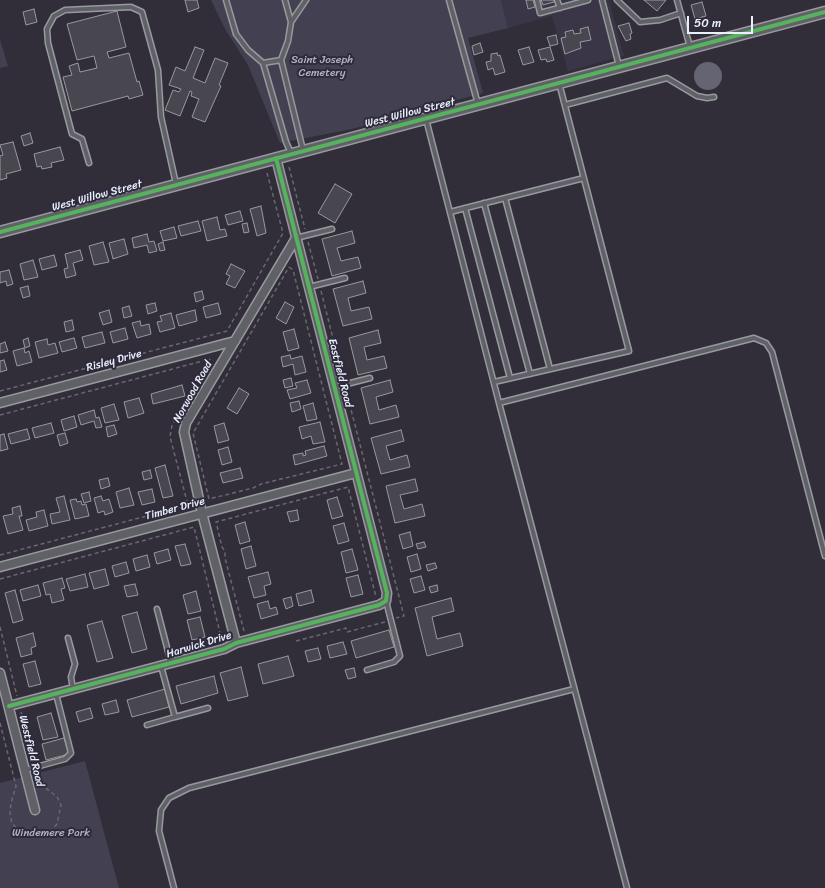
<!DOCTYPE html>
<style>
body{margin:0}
#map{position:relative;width:825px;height:888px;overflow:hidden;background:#312e39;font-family:Sriracha,sans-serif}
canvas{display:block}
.scale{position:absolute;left:687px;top:16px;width:66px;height:18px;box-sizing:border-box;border:2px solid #e8f1f8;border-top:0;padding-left:5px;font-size:12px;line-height:14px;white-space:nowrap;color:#e8f1f8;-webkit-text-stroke:3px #2f2a3d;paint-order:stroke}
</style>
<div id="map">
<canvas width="825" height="888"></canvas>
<div class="scale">50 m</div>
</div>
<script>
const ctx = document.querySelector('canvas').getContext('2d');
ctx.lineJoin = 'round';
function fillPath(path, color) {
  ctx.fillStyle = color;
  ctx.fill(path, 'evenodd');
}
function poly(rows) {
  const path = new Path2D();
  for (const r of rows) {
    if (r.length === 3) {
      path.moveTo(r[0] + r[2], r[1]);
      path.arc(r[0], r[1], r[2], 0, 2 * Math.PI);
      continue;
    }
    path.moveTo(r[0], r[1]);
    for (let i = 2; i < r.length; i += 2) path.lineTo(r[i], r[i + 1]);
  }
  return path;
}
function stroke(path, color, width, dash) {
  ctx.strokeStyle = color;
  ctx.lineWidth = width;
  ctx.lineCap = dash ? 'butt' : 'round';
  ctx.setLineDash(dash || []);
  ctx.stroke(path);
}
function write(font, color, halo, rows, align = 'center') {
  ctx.font = font + ' Sriracha,sans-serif';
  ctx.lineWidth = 4;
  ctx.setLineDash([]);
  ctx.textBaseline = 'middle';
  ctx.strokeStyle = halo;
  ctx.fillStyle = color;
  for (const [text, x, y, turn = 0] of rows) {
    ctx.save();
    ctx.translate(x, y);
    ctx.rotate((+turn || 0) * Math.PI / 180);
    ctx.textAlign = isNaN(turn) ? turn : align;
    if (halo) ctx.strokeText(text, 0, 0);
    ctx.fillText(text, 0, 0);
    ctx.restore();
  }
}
const built = poly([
 [501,0,609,0,623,53,626,55,568,71,552,16,508,28]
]);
const green = poly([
 [211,0,501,0,508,28,468,38,483,93,352,129,280,143,248,65,225,29],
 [0,40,8,66,0,68],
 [85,761,119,888,0,888,0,783]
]);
const water = poly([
 [708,76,14]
]);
const building = poly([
 [185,0,197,0,199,8,188,12,185,0],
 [526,0,533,0,535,7,528,9,526,0],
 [541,0,554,0,554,2,543,5,541,0],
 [644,0,666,0,657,11,644,0],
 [702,2,706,16,695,19,691,5,702,2],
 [34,9,37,22,26,25,23,12,34,9],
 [117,11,126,47,107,52,109,58,129,53,137,82,139,81,143,95,129,99,128,96,72,111,63,77,72,75,69,66,78,63,80,72,97,68,94,56,77,60,67,24,117,11],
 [629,23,632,33,630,34,631,39,626,41,618,26,629,23],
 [588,27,591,40,580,42,581,48,565,54,561,38,566,37,565,32,573,30,574,34,581,33,580,29,588,27],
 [556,35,558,44,550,46,547,37,556,35],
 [480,43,483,52,474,55,472,46,480,43],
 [195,47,204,50,193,78,205,83,215,58,228,63,219,85,221,86,205,122,192,117,199,99,191,96,192,92,190,91,180,116,165,110,173,90,179,92,181,89,169,85,176,67,185,71,195,47],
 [529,47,534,62,523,65,518,50,529,47],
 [550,47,554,60,547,62,546,59,541,60,538,50,550,47],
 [497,53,498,56,500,55,505,72,495,75,493,68,488,70,486,62,491,61,491,54,497,53],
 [30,133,33,143,24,146,21,136,30,133],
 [13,142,21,170,6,174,7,178,0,180,0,156,3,155,0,145,13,142],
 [60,147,64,160,51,163,52,167,42,169,41,166,37,167,34,154,60,147],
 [335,184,352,194,335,223,318,213,335,184],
 [261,206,266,233,257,236,250,209,261,206],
 [240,211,243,221,228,225,225,215,240,211],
 [217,217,220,230,225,229,227,236,207,241,202,221,217,217],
 [198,221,201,231,181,236,178,226,198,221],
 [247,223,249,232,244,233,242,224,247,223],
 [174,227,177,238,163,241,160,231,174,227],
 [352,231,355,243,337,248,341,261,358,257,361,268,332,276,322,239,352,231],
 [147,234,149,242,154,241,157,251,149,253,147,245,134,248,132,238,147,234],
 [124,239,128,254,113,259,109,243,124,239],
 [103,242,109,262,94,265,89,246,103,242],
 [163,242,165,250,160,251,158,244,163,242],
 [80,250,83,260,73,263,76,275,66,278,64,269,68,268,65,254,80,250],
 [54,255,57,266,42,270,39,259,54,255],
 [33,260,38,277,24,280,20,264,33,260],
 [231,264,245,271,235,288,226,284,230,276,226,274,231,264],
 [9,270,13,284,7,286,6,281,0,283,0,272,9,270],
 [363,281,366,293,348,298,351,311,369,307,372,319,343,326,333,289,363,281],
 [28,286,30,296,23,298,20,288,28,286],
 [202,291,204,299,196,302,194,293,202,291],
 [285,302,294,307,286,324,276,318,285,302],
 [155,303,157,311,148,314,146,305,155,303],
 [218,303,221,314,206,318,203,307,218,303],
 [129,306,132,316,124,318,122,308,129,306],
 [109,310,112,322,103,325,99,313,109,310],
 [195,310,197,321,179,326,176,315,195,310],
 [171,313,175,328,160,332,157,322,162,321,160,316,171,313],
 [72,320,74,330,66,332,64,322,72,320],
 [140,321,141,326,149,324,151,334,137,338,132,323,140,321],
 [125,328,128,339,113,343,110,332,125,328],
 [294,329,299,348,288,351,283,332,294,329],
 [378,330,381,343,364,347,367,360,384,356,387,368,358,375,349,338,378,330],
 [102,332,105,343,85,348,82,337,102,332],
 [28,338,30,346,25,348,23,340,28,338],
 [74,338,77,348,62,352,59,342,74,338],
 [47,339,48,345,55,343,58,353,39,358,35,342,47,339],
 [5,342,8,351,0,353,0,344,5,342],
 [24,348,25,353,29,351,32,362,17,366,13,351,24,348],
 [290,355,291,359,302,356,306,372,295,375,293,364,283,367,281,357,290,355],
 [4,360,7,370,0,372,0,361,4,360],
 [291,378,293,386,285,388,283,380,291,378],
 [307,380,311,393,290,399,287,390,297,388,295,383,307,380],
 [390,380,393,392,376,397,379,410,396,405,399,417,370,424,361,388,390,380],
 [182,385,185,396,153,404,151,394,182,385],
 [239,388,249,394,237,414,227,408,239,388],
 [139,398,144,413,128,418,124,402,139,398],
 [299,401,301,409,292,412,290,403,299,401],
 [313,403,317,419,307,421,303,406,313,403],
 [114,404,119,420,105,423,101,408,114,404],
 [94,410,96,418,99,417,102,427,96,428,94,421,81,425,78,415,94,410],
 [74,416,77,427,64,431,61,420,74,416],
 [320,422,325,442,313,444,311,436,302,439,299,427,320,422],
 [51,423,54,433,35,438,32,428,51,423],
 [224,423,229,440,218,443,214,426,224,423],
 [114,425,117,434,108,437,106,427,114,425],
 [27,429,30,439,11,444,8,434,27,429],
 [401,430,404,441,386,446,390,460,407,455,410,467,381,474,371,438,401,430],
 [65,433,68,443,60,446,57,435,65,433],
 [4,434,8,449,0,451,0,435,4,434],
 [324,446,327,456,295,465,293,455,303,453,303,456,306,455,305,451,324,446],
 [228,447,232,462,222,465,218,450,228,447],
 [165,465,173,496,163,498,155,468,165,465],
 [240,468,243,478,223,483,220,473,240,468],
 [150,470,152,478,144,480,142,472,150,470],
 [108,478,110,486,101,489,99,480,108,478],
 [415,479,418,491,400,495,404,509,422,504,425,516,395,523,386,486,415,479],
 [129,488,134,505,120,508,116,492,129,488],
 [152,489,155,502,142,505,138,492,152,489],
 [89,492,91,501,84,503,81,494,89,492],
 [64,496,70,520,52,524,50,514,60,512,56,498,64,496],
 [101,496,103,501,109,499,113,512,105,515,104,511,98,513,94,498,101,496],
 [337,497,343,516,332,519,327,500,337,497],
 [76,499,77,502,81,501,82,505,86,504,89,516,75,519,70,500,76,499],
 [20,506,22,516,19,516,23,530,8,534,3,516,13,514,12,508,20,506],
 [44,510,48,526,29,531,26,520,37,517,36,512,44,510],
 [297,510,299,520,290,522,287,512,297,510],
 [245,522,250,541,240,544,235,525,245,522],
 [344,523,349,541,338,544,333,526,344,523],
 [410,532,413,546,403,549,399,535,410,532],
 [424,542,426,547,418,549,416,544,424,542],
 [185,544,191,564,181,566,175,546,185,544],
 [251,546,256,566,246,569,241,549,251,546],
 [168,549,171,560,157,564,154,553,168,549],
 [352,549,358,570,346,573,341,552,352,549],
 [417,554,421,569,411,572,407,557,417,554],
 [147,555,150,567,136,571,133,559,147,555],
 [126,562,129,573,115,577,112,566,126,562],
 [435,563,437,568,428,571,426,565,435,563],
 [105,569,109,585,94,589,89,573,105,569],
 [268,572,271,584,264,586,266,595,254,598,248,577,268,572],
 [85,574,88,587,70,591,66,579,85,574],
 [358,575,363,594,351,597,346,578,358,575],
 [421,576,425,590,414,593,410,579,421,576],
 [62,578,65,588,61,589,64,600,52,603,50,594,46,595,43,583,62,578],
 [135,584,138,595,127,597,124,586,135,584],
 [38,585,41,596,23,601,20,590,38,585],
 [437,585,438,591,431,593,429,587,437,585],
 [15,590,23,620,13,623,5,593,15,590],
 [311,590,314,602,299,606,296,594,311,590],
 [196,591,201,611,188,614,183,595,196,591],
 [291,597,293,606,286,609,283,599,291,597],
 [451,598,454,611,432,617,437,639,460,633,463,646,427,656,415,608,451,598],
 [268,601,270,609,276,607,278,614,261,619,257,604,268,601],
 [137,612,147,649,132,653,122,616,137,612],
 [200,617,205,637,192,640,187,620,200,617],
 [102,621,113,658,97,662,87,625,102,621],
 [389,630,394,647,356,658,351,641,389,630],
 [33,633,36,646,31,648,32,654,21,657,16,638,33,633],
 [343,642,347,654,330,658,327,646,343,642],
 [318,648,321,659,308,662,305,651,318,648],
 [288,656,294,676,263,684,258,664,288,656],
 [35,661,41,684,29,687,23,664,35,661],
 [241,667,248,696,228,701,220,673,241,667],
 [354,668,356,677,348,679,345,670,354,668],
 [214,676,218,693,181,704,176,686,214,676],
 [165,689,169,707,132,717,127,700,165,689],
 [116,700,119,712,105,715,102,704,116,700],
 [90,708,93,718,79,722,76,712,90,708],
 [51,713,58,737,43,740,37,717,51,713],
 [64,738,69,754,46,760,42,744,64,738]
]);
const path = poly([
 [289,167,305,229],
 [308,242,318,279],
 [289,267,293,270,342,464,261,484,253,488,209,499,193,433,289,267],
 [321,291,343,378],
 [346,390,404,616,396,618],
 [0,391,227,331,283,233,267,173],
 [0,415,210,359],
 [0,555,188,505,170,437,172,425,210,359],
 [0,579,194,527,221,637],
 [0,627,17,696],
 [244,631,225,558,225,551,222,547,216,522,348,487,376,597],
 [296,641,346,628,347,632,385,622],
 [21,712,34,760],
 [0,723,16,786,11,803,10,814,12,823,19,831,34,837,43,836,51,831,57,824,61,805,57,797,41,784,37,774]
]);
const service = poly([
 [226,0,236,34,248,50,263,63,286,142,291,153],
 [285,0,291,22],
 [449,0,478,104],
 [537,0,540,13,588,0],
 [557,0,560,8],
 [602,0,619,66],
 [617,0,640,22,660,20,681,13],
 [677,0,690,47],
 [263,63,281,60],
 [565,105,667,78,697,96,707,98,714,97],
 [426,119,499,403],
 [303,150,281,60,288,41,291,22,306,0],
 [89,163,82,139,72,134,48,43,47,29,54,16,65,10,131,7,142,12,158,70,161,117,176,184],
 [505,198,550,369],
 [484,203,530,374],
 [465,208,510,378],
 [450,212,584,178],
 [296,238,332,229],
 [309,287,345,278],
 [494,382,629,351,559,83],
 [335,387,370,378],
 [157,609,171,663],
 [68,638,75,664,71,677,73,689],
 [367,670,394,662,400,656,386,601],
 [175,717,208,708],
 [147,725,175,717,161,666],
 [25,770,65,759,71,753,56,694],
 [174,888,159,831,161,810,169,798,189,788,574,689],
 [627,888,499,403,754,338,766,343,772,352,825,556]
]);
const minor = poly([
 [0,403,235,341],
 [0,567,356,473],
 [236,643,202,513,184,432,186,423,296,238],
 [0,673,35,810],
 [9,706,224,649,236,643,379,605,386,601,387,593,276,158]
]);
const tertiary = poly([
 [0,232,825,12]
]);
const cycleway = poly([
 [0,232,825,12],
 [9,706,224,649,236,643,379,605,386,601,387,593,276,158]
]);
const parkNames = [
 ["Saint Joseph",322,60],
 ["Cemetery",322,73],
 ["Windemere Park",51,833]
];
const streetNames = [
 ["West Willow Street",410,113,-14],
 ["West Willow Street",97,196,-15],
 ["Risley Drive",114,361,-15],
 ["Eastfield Road",340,373,76],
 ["Norwood Road",193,392,-61],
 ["Timber Drive",175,509,-15],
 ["Harwick Drive",199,645,-17],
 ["Westfield Road",31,751,76]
];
fillPath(built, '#3a3647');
fillPath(green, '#434151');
fillPath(water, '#646472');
fillPath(building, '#48464e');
stroke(building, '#98999f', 1);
stroke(service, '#98999f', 7);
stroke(minor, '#98999f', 11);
stroke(tertiary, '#98999f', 13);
stroke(path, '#68686f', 1.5, [4, 3]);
stroke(service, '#606067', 4);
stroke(minor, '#606067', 8);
stroke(tertiary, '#606067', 10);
stroke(cycleway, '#56b35d', 4);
write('11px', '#afb4bf', '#2f2a3d', parkNames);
write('11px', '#e8f1f8', '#2f2a3d', streetNames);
</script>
